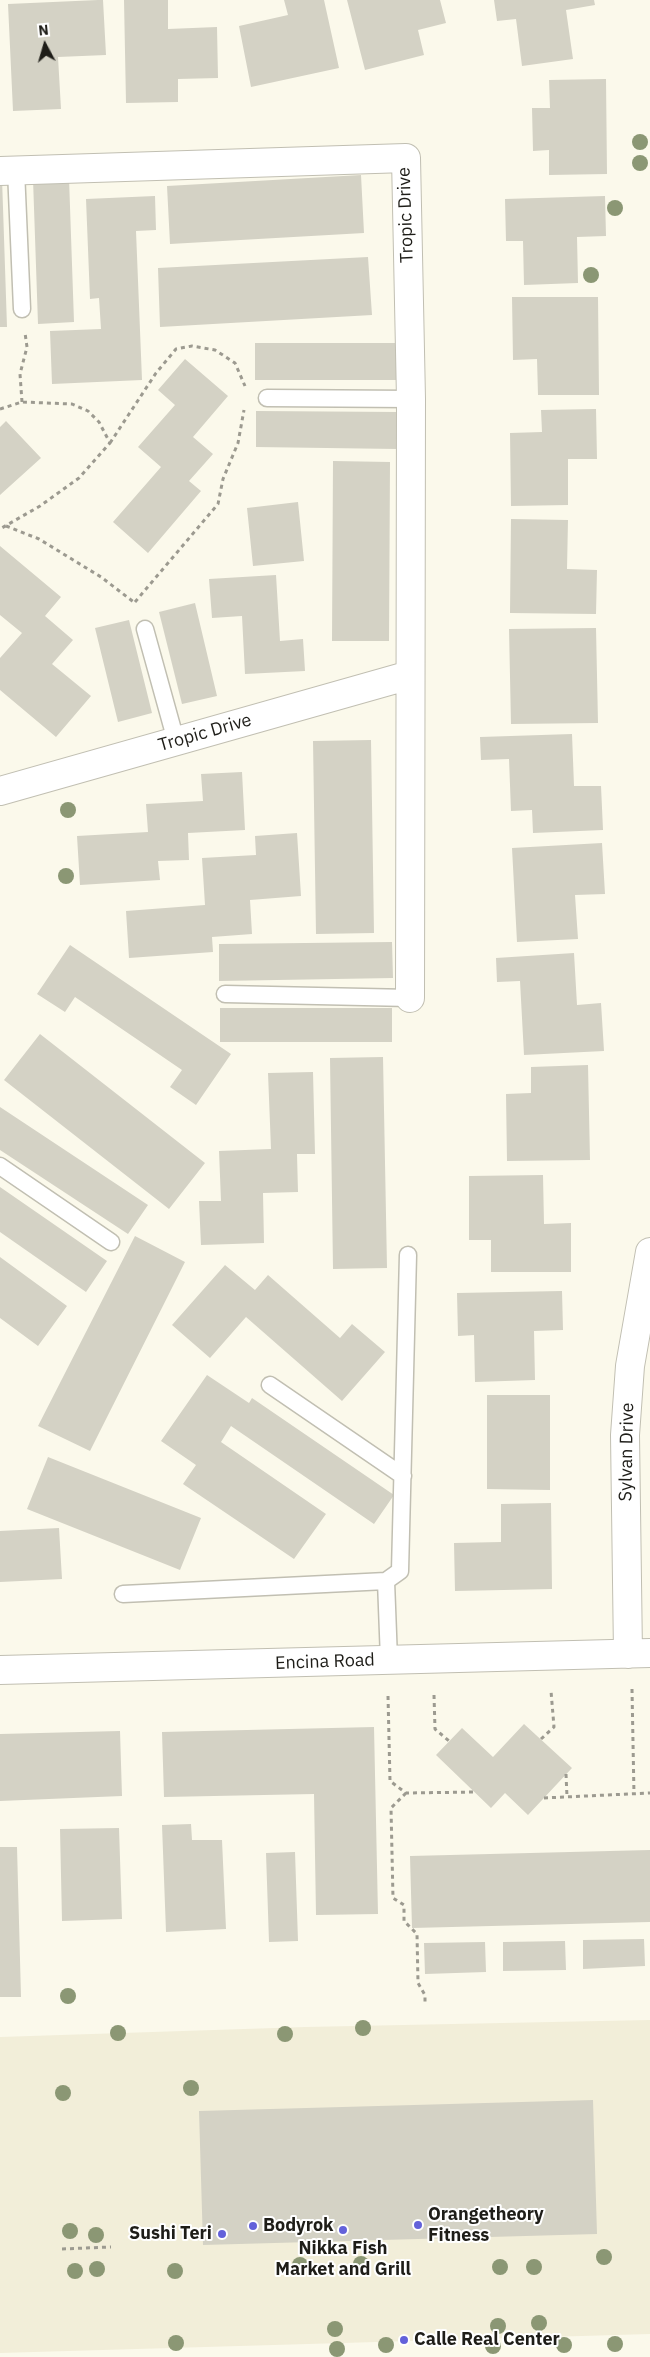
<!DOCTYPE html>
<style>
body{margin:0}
#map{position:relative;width:650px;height:2357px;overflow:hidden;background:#fbf9eb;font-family:"IBM Plex Sans",sans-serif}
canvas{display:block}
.north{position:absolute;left:20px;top:20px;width:50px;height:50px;-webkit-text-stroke:4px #fff;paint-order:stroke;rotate:354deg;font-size:14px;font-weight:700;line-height:20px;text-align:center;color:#1e1d18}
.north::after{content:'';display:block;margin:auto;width:18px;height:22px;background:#1e1d18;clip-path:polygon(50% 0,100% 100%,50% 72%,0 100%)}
</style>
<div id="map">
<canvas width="650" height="2357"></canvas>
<div class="north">N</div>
</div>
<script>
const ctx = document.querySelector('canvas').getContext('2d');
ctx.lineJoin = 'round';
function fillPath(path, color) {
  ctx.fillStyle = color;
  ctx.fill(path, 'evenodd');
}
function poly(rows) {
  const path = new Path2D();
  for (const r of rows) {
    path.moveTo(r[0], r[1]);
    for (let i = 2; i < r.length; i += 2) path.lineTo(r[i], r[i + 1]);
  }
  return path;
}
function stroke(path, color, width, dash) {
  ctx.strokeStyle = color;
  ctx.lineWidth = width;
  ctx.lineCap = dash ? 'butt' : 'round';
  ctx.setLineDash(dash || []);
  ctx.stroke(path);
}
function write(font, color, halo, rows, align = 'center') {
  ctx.font = font + ' "IBM Plex Sans",sans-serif';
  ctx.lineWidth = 4;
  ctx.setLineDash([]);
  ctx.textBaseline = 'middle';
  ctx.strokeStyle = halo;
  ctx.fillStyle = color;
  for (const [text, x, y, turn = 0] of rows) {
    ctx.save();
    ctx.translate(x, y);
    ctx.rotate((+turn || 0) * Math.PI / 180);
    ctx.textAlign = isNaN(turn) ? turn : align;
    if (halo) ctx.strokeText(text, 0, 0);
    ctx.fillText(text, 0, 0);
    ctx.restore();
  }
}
const built = poly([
 [650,2020,650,2334,0,2353,0,2037,305,2027]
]);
const building = poly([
 [98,0,103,0,106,55,58,57,61,109,13,111,8,4],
 [124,0,168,0,168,29,217,27,218,78,178,79,178,102,126,103],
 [284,0,324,0,339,68,251,87,239,26,288,15],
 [347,0,440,0,446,23,418,30,424,55,365,70],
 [494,0,594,0,595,5,566,10,573,59,522,66,516,19,497,21],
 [606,79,607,174,549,175,549,150,533,151,532,108,550,108,549,80],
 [361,175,364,233,170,244,167,186],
 [2,178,7,327,0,327,0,179],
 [69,178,74,322,38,324,33,179],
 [155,196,156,230,136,231,142,380,52,384,50,331,101,329,99,298,90,299,86,199],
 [605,196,606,236,577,237,578,283,524,285,523,241,506,241,505,199],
 [368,257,372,315,160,327,158,268],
 [512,297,598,297,599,395,538,395,537,359,513,360],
 [255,343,397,343,397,380,255,380],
 [185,359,228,396,193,437,213,454,189,481,201,491,148,553,113,522,161,467,138,447,175,405,158,390],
 [596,409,597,459,568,459,568,505,511,506,510,433,542,432,541,410],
 [256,411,398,412,397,449,256,447],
 [6,421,41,458,0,495,0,427],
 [333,461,390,462,389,641,332,641],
 [298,502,304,561,253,566,247,508],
 [511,519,568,520,567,569,597,570,596,614,510,613],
 [0,546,61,597,45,616,73,640,52,664,91,696,56,737,0,690,0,658,22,633,0,615],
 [276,575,280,641,303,639,305,671,245,674,242,616,212,618,209,579],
 [195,603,217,696,182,704,159,612],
 [129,620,152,713,118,722,95,628],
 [596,628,598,723,511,724,509,629],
 [572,734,574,786,601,786,603,830,533,833,532,810,511,811,509,759,481,760,480,737],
 [371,740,374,933,316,934,313,741],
 [242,772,245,830,188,833,189,860,158,861,160,880,80,885,77,836,148,832,146,804,203,801,201,774],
 [297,833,301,896,250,900,252,934,212,937,213,952,129,958,126,911,205,905,202,858,256,855,255,836],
 [602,843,605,894,575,895,578,939,517,942,512,848],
 [392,942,393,978,219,981,219,944],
 [70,945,231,1054,196,1105,170,1087,182,1070,75,997,65,1012,37,994],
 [574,953,577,1005,601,1003,604,1051,524,1055,520,981,497,982,496,958],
 [220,1008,392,1008,392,1042,220,1042],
 [40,1034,205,1163,169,1209,4,1080],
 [383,1057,387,1268,333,1269,330,1058],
 [588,1065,590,1160,507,1161,506,1094,531,1093,531,1067],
 [313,1072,315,1154,297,1154,298,1192,263,1193,264,1243,201,1245,199,1201,221,1201,219,1151,271,1149,268,1073],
 [0,1107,148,1205,128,1234,0,1150],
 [543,1175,544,1224,571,1223,571,1272,491,1272,491,1240,469,1240,469,1176],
 [0,1187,107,1261,86,1292,0,1232],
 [135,1236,185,1262,90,1451,38,1426],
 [0,1257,67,1306,38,1346,0,1318],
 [225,1265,255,1290,268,1275,340,1338,352,1324,385,1352,342,1401,246,1317,210,1358,172,1325],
 [562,1291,563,1330,534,1331,535,1380,475,1382,474,1335,458,1336,457,1293],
 [207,1375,249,1403,252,1398,394,1495,374,1524,231,1426,221,1442,326,1514,294,1559,183,1484,196,1465,161,1441],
 [487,1395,550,1395,550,1490,487,1489],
 [48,1457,201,1518,180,1570,27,1509],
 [551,1503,552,1589,455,1591,454,1543,501,1542,501,1504],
 [59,1528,62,1579,0,1582,0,1531],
 [524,1724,572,1768,528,1815,505,1793,491,1808,436,1755,462,1728,493,1757],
 [374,1727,378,1914,316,1915,314,1794,164,1797,162,1732],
 [120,1731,122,1796,0,1801,0,1734],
 [191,1824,192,1840,222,1840,226,1929,166,1932,162,1825],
 [119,1828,122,1919,62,1921,60,1829],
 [0,1847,17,1847,21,1997,0,1997],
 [650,1850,650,1922,412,1928,410,1856],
 [295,1852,298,1941,269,1942,266,1853],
 [644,1939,645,1966,583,1969,583,1940],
 [565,1941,566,1970,503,1971,503,1942],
 [485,1942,486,1972,425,1974,424,1943],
 [593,2100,597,2234,203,2245,199,2111]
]);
const path = poly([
 [22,402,20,374,27,347,25,333],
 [0,409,22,402,72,404,88,411,99,422,110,443,79,478,40,506,0,529],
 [110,443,156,373,176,349,192,346,215,350,235,363,245,386],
 [6,526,39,539,101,577,135,603],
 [135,602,218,504,223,479,238,443,244,410],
 [632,1689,634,1795],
 [434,1695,435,1729,449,1741],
 [388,1696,390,1781,406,1793,475,1792],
 [541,1739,554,1727,551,1691],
 [566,1774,567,1797],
 [406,1793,391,1808,393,1898,404,1905,404,1921,417,1934,418,1983,425,1995,425,2005],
 [544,1798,650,1793],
 [62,2249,111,2247]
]);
const service = poly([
 [16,170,22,309],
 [267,398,411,399],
 [145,629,176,741],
 [225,994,410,998],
 [0,1166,111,1242],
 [270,1385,403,1476],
 [123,1594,386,1581],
 [389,1660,386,1581,400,1571,408,1255]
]);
const minor = poly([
 [0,171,406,158,411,399,410,998],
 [0,791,410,675],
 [628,1654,625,1435,630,1366,650,1252],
 [0,1670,650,1653]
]);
const trees = [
 [640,142],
 [640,163],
 [615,208],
 [591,275],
 [68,810],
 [66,876],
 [68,1996],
 [363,2028],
 [118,2033],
 [285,2034],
 [191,2088],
 [63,2093],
 [70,2231],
 [96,2235],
 [604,2257],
 [361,2264],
 [300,2265],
 [500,2267],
 [534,2267],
 [97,2269],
 [75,2271],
 [175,2271],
 [539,2323],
 [498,2326],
 [335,2329],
 [176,2343],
 [615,2344],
 [386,2345],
 [564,2345],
 [493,2346],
 [337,2349]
];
const markers = [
 [418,2225,5,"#6361da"],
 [253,2226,5,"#6361da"],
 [343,2230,5,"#6361da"],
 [222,2234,5,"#6361da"],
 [404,2340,5,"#6361da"]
];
const streetNames = [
 ["Tropic Drive",406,215,-92],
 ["Tropic Drive",205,733,-16],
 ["Sylvan Drive",627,1452,-89],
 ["Encina Road",325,1662,-2]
];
const poiNames = [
 ["Orangetheory",428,2215],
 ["Fitness",428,2236],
 ["Bodyrok",263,2226],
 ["Sushi Teri",212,2234,"right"],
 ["Nikka Fish",343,2249,"center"],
 ["Market and Grill",343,2270,"center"],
 ["Calle Real Center",414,2340]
];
fillPath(built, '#f2eed9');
fillPath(building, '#d4d2c5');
stroke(service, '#c1bfb2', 19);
stroke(minor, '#c1bfb2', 30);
stroke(path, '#9c9a90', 3, [4, 4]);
stroke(service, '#fff', 16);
stroke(minor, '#fff', 28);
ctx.fillStyle = '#8b9774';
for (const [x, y] of trees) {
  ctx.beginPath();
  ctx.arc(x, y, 8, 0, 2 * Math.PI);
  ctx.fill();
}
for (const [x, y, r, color] of markers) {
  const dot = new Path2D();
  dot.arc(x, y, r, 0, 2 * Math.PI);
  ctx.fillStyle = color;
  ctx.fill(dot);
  stroke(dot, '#fff', 2);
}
write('18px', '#1e1d18', '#fff', streetNames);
write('bold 18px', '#1e1d18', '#fff', poiNames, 'left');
</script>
